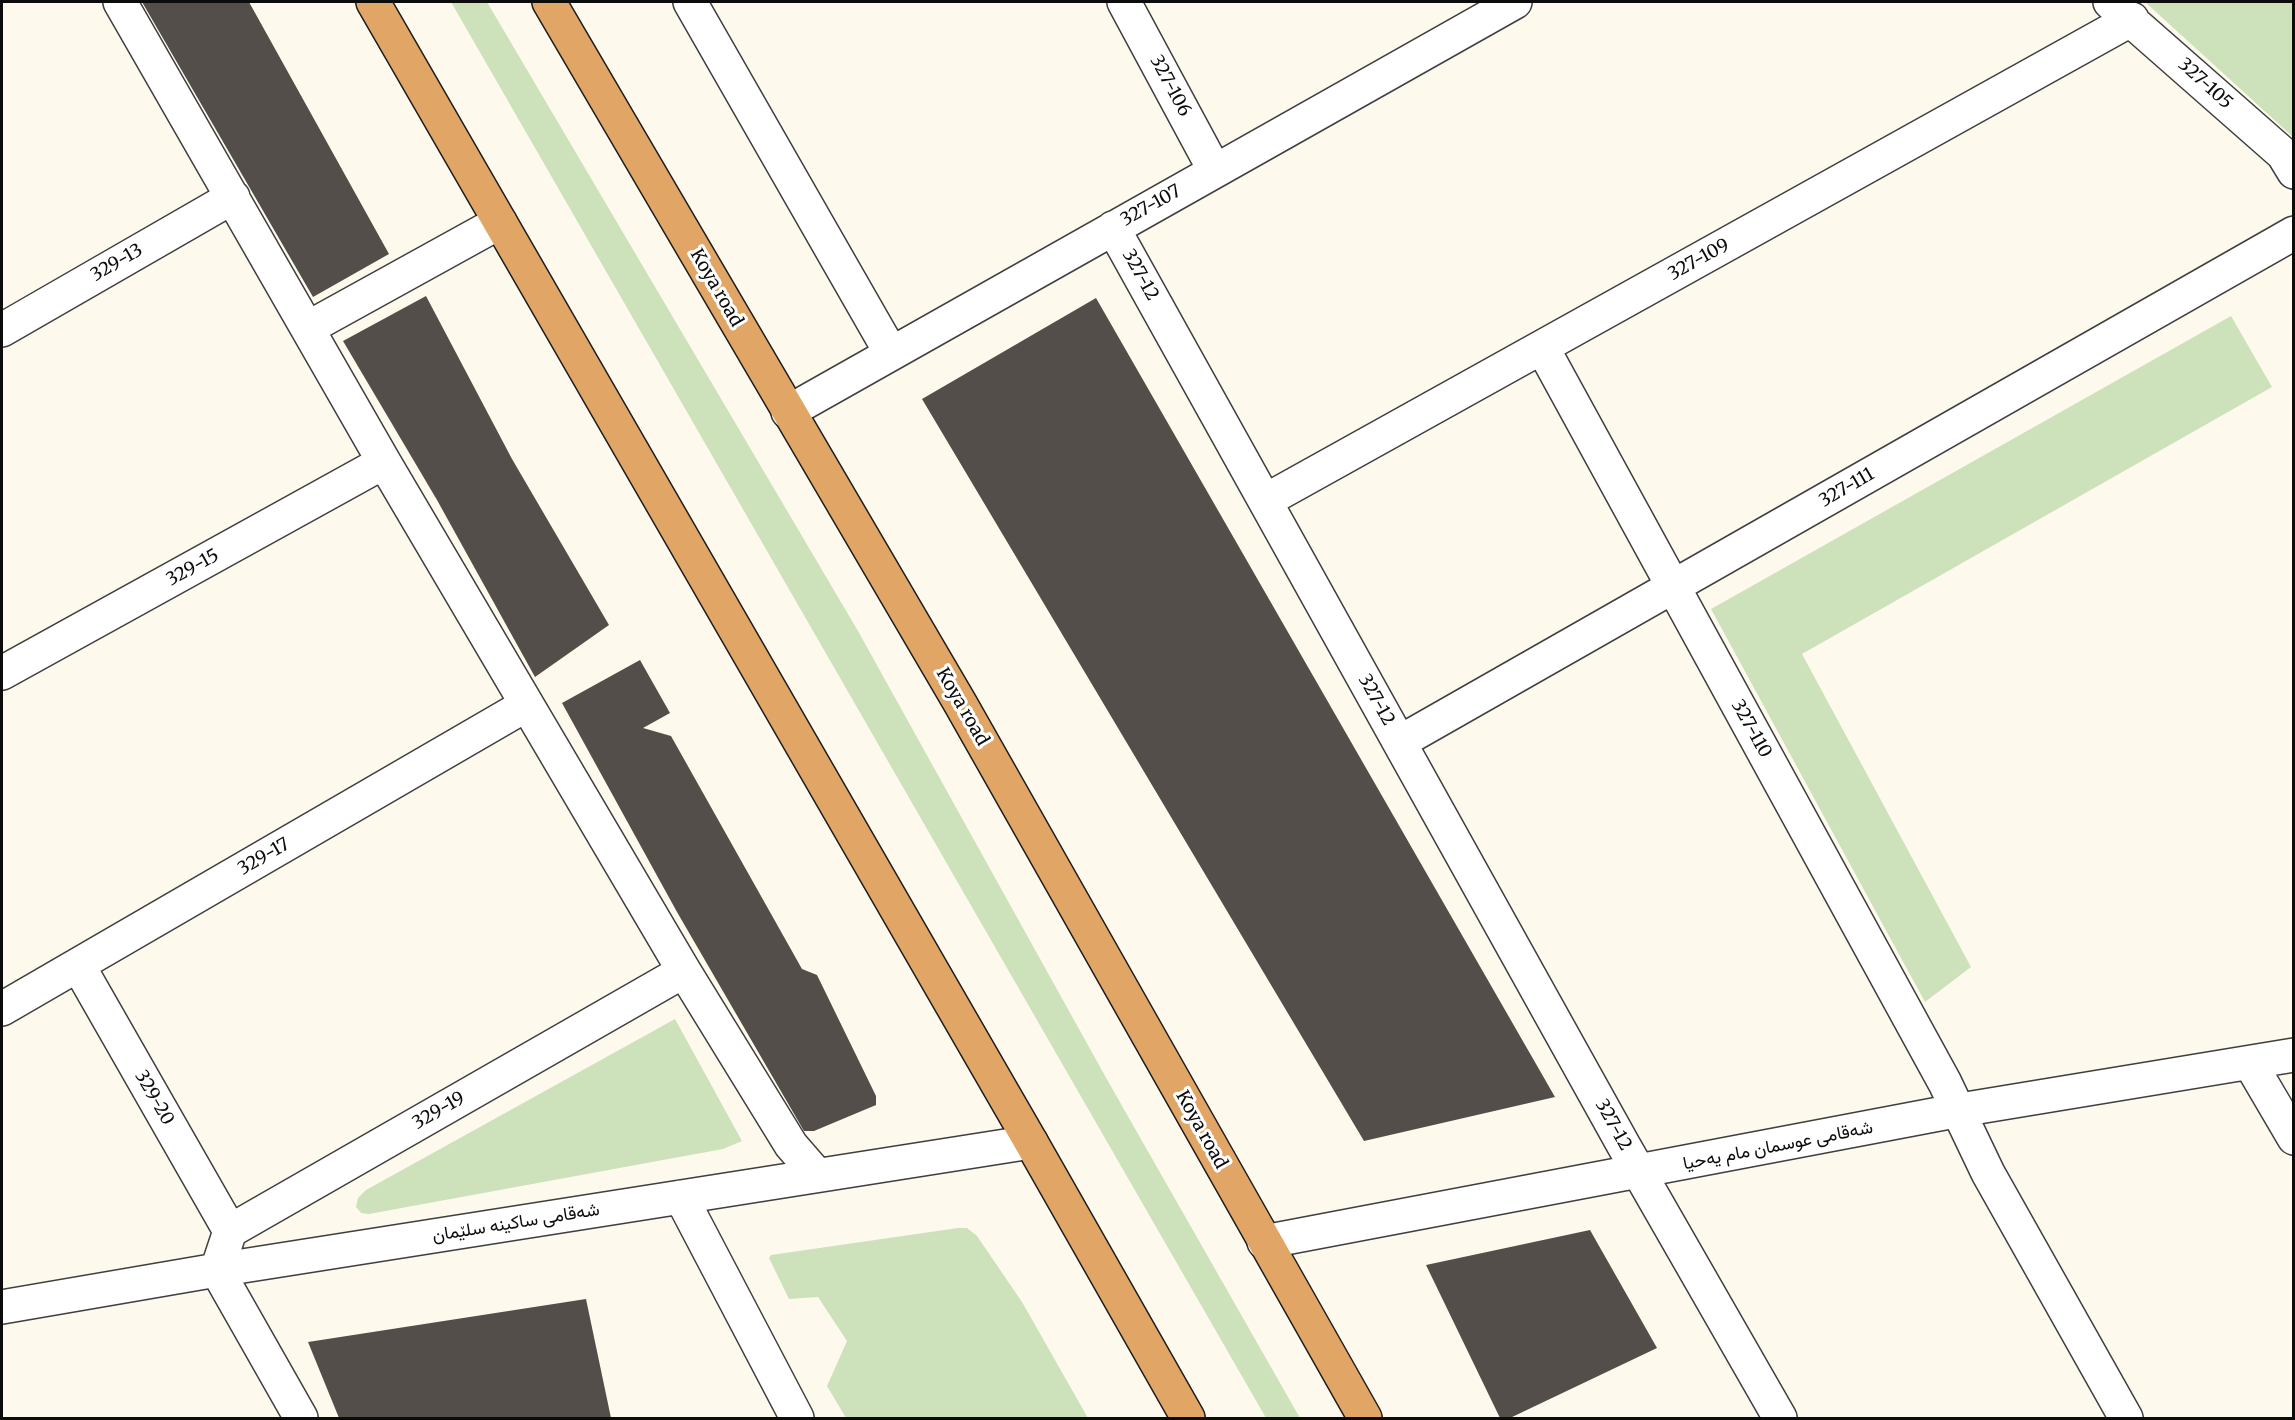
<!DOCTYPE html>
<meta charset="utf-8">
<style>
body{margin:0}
#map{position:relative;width:2295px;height:1420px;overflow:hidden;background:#fdfaed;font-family:Merriweather,serif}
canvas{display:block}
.frame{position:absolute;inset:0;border:3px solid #0c0c0c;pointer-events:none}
</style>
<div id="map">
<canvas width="2295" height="1420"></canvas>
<div class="frame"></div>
</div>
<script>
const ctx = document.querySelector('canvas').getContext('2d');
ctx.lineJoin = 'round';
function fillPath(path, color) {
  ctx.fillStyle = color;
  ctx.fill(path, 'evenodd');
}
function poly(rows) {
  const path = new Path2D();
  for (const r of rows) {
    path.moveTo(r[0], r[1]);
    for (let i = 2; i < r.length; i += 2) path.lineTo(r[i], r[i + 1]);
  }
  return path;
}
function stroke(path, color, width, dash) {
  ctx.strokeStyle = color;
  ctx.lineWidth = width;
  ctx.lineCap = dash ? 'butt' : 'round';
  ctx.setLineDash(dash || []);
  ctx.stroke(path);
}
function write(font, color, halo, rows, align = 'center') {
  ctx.font = font + ' Merriweather,Vazirmatn,serif';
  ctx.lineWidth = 6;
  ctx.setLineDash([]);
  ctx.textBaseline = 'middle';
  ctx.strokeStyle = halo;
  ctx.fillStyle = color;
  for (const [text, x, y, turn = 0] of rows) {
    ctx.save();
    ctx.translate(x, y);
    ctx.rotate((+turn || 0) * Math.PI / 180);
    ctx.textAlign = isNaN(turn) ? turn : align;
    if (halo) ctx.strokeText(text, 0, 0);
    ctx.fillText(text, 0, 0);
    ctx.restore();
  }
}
const green = poly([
 [451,2,487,2,858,631,1109,1083,1300,1418,1266,1418],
 [2145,2,2293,2,2293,137],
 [2231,316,2272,387,1802,654,1971,967,1925,1002,1711,609],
 [675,1019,742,1141,723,1149,369,1214,361,1213,356,1207,358,1198,366,1190],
 [958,1228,967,1228,977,1236,1022,1302,1088,1418,846,1418,827,1386,847,1341,818,1297,789,1299,769,1258,771,1255]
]);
const building = poly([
 [142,2,249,2,389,254,313,297],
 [426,296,512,459,609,625,535,677,437,500,343,341],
 [1096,298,1555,1097,1364,1141,922,399],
 [640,660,670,713,643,728,671,736,802,969,817,975,876,1096,876,1105,814,1131,804,1131,677,912,562,703],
 [1590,1230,1657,1348,1510,1418,1500,1418,1426,1265],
 [586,1299,611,1418,339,1418,308,1342]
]);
const minor = poly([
 [120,2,384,462,684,971,791,1145,817,1175],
 [690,2,891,353],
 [1124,2,1215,171],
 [2110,2,2283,154,2294,172],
 [1113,228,1624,1146,1780,1418],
 [308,328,500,222],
 [2,330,233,197],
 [1542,347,1945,1083,1988,1173,2126,1418],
 [788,412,1515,2],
 [1265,501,2132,19],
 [2,673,384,462],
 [1400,742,2294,233],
 [78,965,230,1231],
 [2,1009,526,705],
 [2250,1063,2294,1138],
 [681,1197,797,1418],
 [1264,1242,1960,1110,2294,1055],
 [2,1307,217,1270,1031,1142],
 [301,1418,217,1270,230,1231,684,971]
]);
const highway = poly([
 [373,2,1031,1142,1188,1418],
 [549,2,960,703,1365,1418]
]);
const streetNames = [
 ["327-105",2205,84,42],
 ["327-106",1170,86,62],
 ["327-107",1151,206,-29],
 ["327-109",1699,260,-29],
 ["329-13",117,263,-30],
 ["327-12",1140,275,61],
 ["Koya road",716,288,60],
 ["327-111",1847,488,-30],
 ["329-15",193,568,-29],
 ["327-12",1376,700,61],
 ["Koya road",962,707,60],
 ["327-110",1751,729,61],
 ["329-17",264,857,-30],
 ["329-20",154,1098,60],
 ["329-19",439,1111,-30],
 ["327-12",1613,1125,61],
 ["Koya road",1201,1130,61],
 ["شەقامی عوسمان مام یەحیا",1778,1146,-11],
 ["شەقامی ساکینە سلێمان",516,1223,-9]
];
fillPath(green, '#cde2bb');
fillPath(building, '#534e49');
stroke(minor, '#3f3f3f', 36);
stroke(highway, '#1d1d1d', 36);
stroke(minor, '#fff', 33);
stroke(highway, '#e1a666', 33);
write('18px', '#0c0c0c', '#fff', streetNames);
</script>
